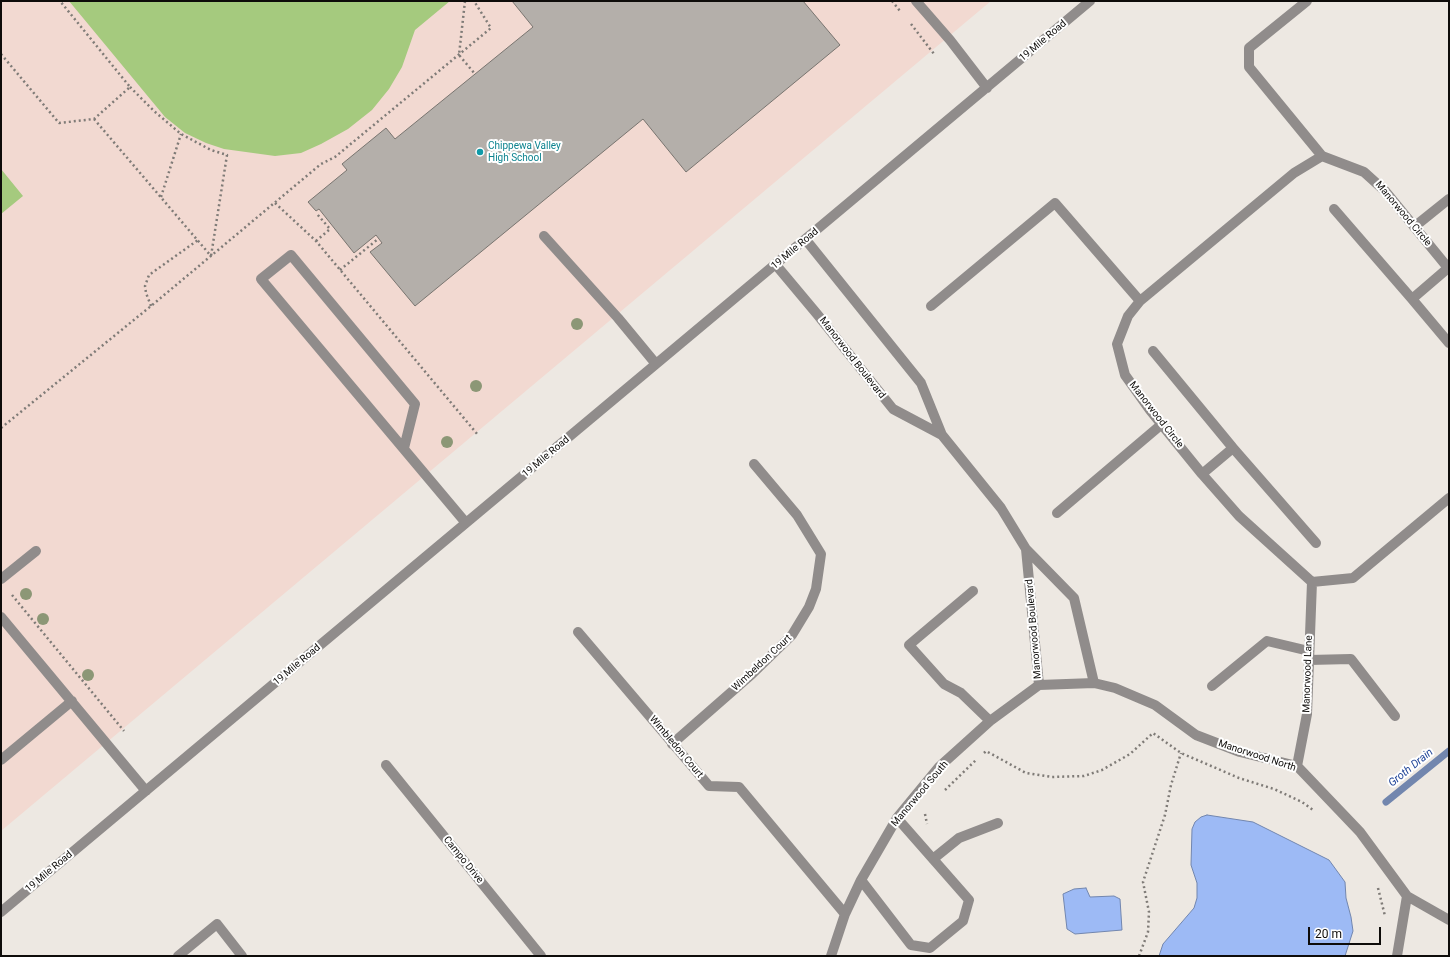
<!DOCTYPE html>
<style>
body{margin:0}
#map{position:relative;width:1450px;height:957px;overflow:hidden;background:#ede8e2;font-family:Roboto,sans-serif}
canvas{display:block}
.frame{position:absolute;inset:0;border:2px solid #0e0c0a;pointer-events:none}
.scale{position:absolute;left:1308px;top:927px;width:73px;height:18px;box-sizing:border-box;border:2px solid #0e0c0a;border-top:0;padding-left:5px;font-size:12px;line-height:14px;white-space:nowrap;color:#0e0c0a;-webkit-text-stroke:3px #fff;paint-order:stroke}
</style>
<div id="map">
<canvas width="1450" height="957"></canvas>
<div class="frame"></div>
<div class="scale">20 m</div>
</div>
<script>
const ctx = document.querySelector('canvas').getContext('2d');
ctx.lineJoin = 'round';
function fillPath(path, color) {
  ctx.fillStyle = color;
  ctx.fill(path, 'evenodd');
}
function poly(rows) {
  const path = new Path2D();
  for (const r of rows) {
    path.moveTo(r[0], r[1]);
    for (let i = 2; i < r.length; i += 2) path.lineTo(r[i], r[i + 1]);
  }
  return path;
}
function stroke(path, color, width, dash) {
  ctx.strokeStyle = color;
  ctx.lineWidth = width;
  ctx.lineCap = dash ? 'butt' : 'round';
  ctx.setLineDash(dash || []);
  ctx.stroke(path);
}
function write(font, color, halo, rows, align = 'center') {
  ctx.font = font + ' Roboto,sans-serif';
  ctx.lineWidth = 4;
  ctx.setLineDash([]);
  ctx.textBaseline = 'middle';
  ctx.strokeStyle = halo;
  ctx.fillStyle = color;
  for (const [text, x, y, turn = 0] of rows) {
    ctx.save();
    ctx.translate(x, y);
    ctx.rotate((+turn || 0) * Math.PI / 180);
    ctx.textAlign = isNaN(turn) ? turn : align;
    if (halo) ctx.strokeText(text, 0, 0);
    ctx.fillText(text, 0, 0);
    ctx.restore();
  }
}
const education = poly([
 [1,1,991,1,1,831]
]);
const green = poly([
 [69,1,450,1,415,30,402,67,389,89,372,110,348,129,321,144,301,153,275,156,224,149,206,143,185,133,165,117],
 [1,169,23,196,1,214]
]);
const water = poly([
 [1207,815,1253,822,1329,860,1345,882,1346,898,1351,917,1353,931,1345,956,1159,956,1163,944,1194,908,1197,898,1197,883,1191,865,1192,829,1195,822,1201,817,1207,815],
 [1086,888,1090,897,1114,896,1120,899,1122,930,1075,934,1067,929,1063,894,1074,889,1086,888]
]);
const stream = poly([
 [1386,802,1449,751]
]);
const building = poly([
 [512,1,803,1,840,45,686,172,643,119,415,306,370,252,382,243,376,235,354,253,319,209,316,211,308,202,347,170,342,164,386,128,395,139,533,27,512,1]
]);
const path = poly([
 [465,1,459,55,475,74],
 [892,1,900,11],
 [911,24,934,54],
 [1,54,59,123,94,119,130,87,60,1],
 [130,87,154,111,181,134,211,150,227,155,211,256],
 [94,119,211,256],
 [161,197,181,134],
 [275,203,316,241,478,435],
 [316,241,330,229,317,214],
 [340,270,378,239],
 [151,306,146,293,145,286,149,275,198,240],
 [1,428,151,306,321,164,335,157,491,28,474,1],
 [12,595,124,731],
 [984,753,986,751,1026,773,1052,777,1084,776,1102,770,1130,754,1153,733,1181,753,1239,778,1274,789,1302,802,1313,810],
 [945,790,977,759],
 [925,814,927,824],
 [1378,888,1385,916],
 [1139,956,1148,932,1149,912,1143,882,1165,815,1171,785,1181,753]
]);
const minor = poly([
 [916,1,950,40,987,88],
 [1307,1,1249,48,1249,67,1322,156],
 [1334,209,1412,299],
 [1414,227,1449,199],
 [544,236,618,318,656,364],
 [776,265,817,314,893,409,942,435,921,383,806,240],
 [1448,268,1412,299,1449,343],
 [1449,269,1385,191,1364,172,1322,156,1294,173,1140,301,1128,316,1117,344,1125,375,1150,410,1202,474,1239,516,1312,582,1353,578,1449,498],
 [931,306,1055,203,1140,301],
 [1153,351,1233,448,1316,543],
 [942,435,1001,508,1026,549],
 [404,448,415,404,291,255,261,279,466,523],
 [1202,474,1233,448],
 [1057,513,1162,424],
 [1,579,36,551],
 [973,591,909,645,944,684,961,693,990,721],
 [1,617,146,791],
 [578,632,709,786,739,787,845,914],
 [1309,660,1351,659,1395,716],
 [1039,685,1094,683,1115,688,1155,705,1196,735,1240,752,1297,766,1360,832,1407,896,1397,956],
 [1039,685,1026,549,1074,598,1094,683],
 [1212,686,1267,641,1309,651],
 [672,744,752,674,792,635,809,607,816,589,821,554,797,515,754,464],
 [1,760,72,701],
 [386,765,541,956],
 [1297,766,1307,714,1312,582],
 [933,859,959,838,998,823],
 [861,880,911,945,930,948,963,921,969,900,897,818],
 [1407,896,1449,920],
 [1,912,1090,1],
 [178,956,217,924,242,956],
 [831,956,845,914,861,880,897,818,939,767,990,721,1039,685]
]);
const trees = [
 [577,324],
 [476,386],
 [447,442],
 [26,594],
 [43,619],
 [88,675]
];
const markers = [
 [480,152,4,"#0f9aa8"]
];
const streetNames = [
 ["19 Mile Road",1043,41,-40],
 ["Manorwood Circle",1403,214,50],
 ["19 Mile Road",795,249,-40],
 ["Manorwood Boulevard",852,358,52],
 ["Manorwood Circle",1156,415,52],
 ["19 Mile Road",546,457,-40],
 ["Manorwood Boulevard",1034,629,-95],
 ["Wimbeldon Court",762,663,-43],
 ["19 Mile Road",297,665,-40],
 ["Manorwood Lane",1308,674,-88],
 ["Wimbledon Court",676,747,50],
 ["Manorwood North",1257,756,18],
 ["Manorwood South",920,794,-50],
 ["Campo Drive",463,860,51],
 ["19 Mile Road",49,872,-40]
];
const cultureNames = [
 ["Chippewa Valley",488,146],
 ["High School",488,158]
];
const waterNames = [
 ["Groth Drain",1411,768,-39]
];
fillPath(education, '#f2d9d1');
fillPath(green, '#a5ca7e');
fillPath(water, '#9dbaf5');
stroke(water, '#7286ae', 1);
stroke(stream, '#7286ae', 7);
fillPath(building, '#b4afaa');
stroke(building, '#797570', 1);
stroke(path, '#7f7b77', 2.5, [2, 3]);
stroke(minor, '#908c8b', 10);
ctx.fillStyle = '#8c9776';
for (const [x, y] of trees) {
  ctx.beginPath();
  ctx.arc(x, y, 6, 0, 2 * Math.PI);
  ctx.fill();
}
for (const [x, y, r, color] of markers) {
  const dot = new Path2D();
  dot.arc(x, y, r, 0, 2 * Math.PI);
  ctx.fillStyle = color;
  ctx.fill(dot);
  stroke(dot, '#fff', 1.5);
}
write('10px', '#0e0c0a', '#fff', streetNames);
write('10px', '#0d838f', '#fff', cultureNames, 'left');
write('italic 11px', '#214598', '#fff', waterNames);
</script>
